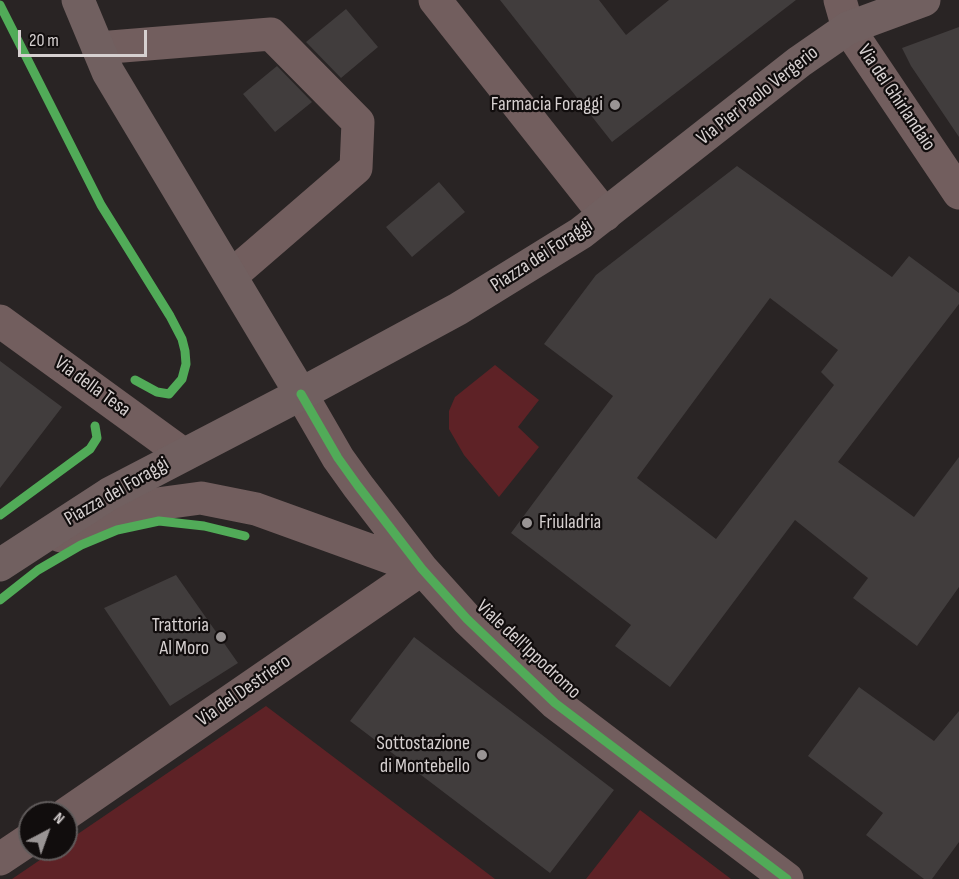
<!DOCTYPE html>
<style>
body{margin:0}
#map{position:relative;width:959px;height:879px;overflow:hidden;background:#292424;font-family:"Sofia Sans Condensed",sans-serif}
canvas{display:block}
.north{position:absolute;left:18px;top:801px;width:60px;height:60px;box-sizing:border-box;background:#110d0d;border:2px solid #605b5b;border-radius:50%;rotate:41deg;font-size:16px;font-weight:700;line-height:24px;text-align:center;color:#d6d0d0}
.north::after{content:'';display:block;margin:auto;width:21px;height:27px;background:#999494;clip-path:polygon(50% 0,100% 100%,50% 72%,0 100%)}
.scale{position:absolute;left:18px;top:30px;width:129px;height:27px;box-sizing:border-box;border:3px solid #d6d0d0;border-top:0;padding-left:8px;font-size:18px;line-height:21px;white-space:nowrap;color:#d6d0d0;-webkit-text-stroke:4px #110d0d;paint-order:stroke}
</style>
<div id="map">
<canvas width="959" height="879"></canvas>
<div class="north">N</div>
<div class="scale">20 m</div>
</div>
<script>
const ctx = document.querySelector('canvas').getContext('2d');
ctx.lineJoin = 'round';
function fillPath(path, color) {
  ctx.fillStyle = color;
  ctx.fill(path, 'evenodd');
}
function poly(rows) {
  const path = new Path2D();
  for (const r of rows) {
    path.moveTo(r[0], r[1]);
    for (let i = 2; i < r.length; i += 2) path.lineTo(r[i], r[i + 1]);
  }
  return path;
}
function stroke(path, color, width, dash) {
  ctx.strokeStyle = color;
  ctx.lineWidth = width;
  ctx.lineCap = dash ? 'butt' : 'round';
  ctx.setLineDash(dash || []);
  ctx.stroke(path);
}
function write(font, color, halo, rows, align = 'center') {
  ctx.font = font + ' "Sofia Sans Condensed",sans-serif';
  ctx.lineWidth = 4.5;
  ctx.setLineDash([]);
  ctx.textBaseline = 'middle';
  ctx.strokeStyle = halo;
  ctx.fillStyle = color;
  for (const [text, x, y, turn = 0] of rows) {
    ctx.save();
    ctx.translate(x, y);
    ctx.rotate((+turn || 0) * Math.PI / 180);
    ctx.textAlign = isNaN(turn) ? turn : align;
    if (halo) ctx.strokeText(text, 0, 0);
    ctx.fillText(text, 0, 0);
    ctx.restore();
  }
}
const green = poly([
 [495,365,539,400,518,427,539,447,499,497,464,455,449,429,449,411,455,397],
 [266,706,495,879,12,879,56,849,66,849,66,842],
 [640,810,731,879,586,879]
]);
const building = poly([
 [500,0,599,0,626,35,669,0,796,0,612,142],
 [346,9,378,47,341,78,306,42],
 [959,27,959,137,911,66,902,48],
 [277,66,312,102,275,132,243,94],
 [737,166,892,277,909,256,959,293,959,304,838,462,914,517,959,457,959,587,917,646,853,598,868,578,795,520,670,687,615,646,631,625,511,533,613,396,544,344,596,275],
 [770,298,838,350,821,372,834,385,716,539,637,478],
 [439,182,465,212,412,257,386,227],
 [0,361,62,407,0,488],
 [176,575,238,663,170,706,104,608],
 [414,637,614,790,550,873,350,721],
 [859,687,934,741,959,711,959,842,932,879,924,879,866,835,883,813,808,756]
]);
const minor = poly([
 [435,0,605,215],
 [840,0,848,28,959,193],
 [98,48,271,34,358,122,356,168,231,276],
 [0,321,183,454],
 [301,394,338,458,358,486,422,569,467,619,555,703,787,879],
 [61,536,81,525,142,506,201,498,256,509,422,569],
 [66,814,422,569],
 [0,859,30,839]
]);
const major = poly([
 [78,0,108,72,301,394],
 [0,565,109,494,301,394,458,309,581,233,799,62,848,28,924,0]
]);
const cycleway = poly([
 [0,5,101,205,170,316,182,339,185,351,186,364,182,379,169,394,157,392,135,380],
 [301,394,338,458,358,486,422,569,467,619,555,703,787,879],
 [0,515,90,449,97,438,95,426],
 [0,600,38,570,81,545,117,530,159,521,204,526,245,536]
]);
const markers = [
 [615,105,6,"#999494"],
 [527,523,6,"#999494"],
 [221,637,6,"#999494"],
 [482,755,6,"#999494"]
];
const streetNames = [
 ["Via Pier Paolo Vergerio",758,96,-38],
 ["Via del Ghirlandaio",896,98,56],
 ["Piazza dei Foraggi",542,256,-33],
 ["Via della Tesa",92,387,36],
 ["Piazza dei Foraggi",117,492,-30],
 ["Viale dell'Ippodromo",528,650,43],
 ["Via del Destriero",244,691,-35]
];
const poiNames = [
 ["Farmacia Foraggi",603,105],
 ["Friuladria",539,523,"left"],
 ["Trattoria",209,626],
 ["Al Moro",209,649],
 ["Sottostazione",470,744],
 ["di Montebello",470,767]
];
fillPath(green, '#5e2226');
fillPath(building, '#413d3d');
stroke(minor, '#725e5e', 33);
stroke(major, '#716060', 33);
stroke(cycleway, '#51ab58', 9);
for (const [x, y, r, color] of markers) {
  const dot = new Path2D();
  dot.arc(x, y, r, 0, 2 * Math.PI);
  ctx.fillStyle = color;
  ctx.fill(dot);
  stroke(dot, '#110d0d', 2);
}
write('20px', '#d6d0d0', '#110d0d', streetNames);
write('20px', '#d6d0d0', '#110d0d', poiNames, 'right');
</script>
